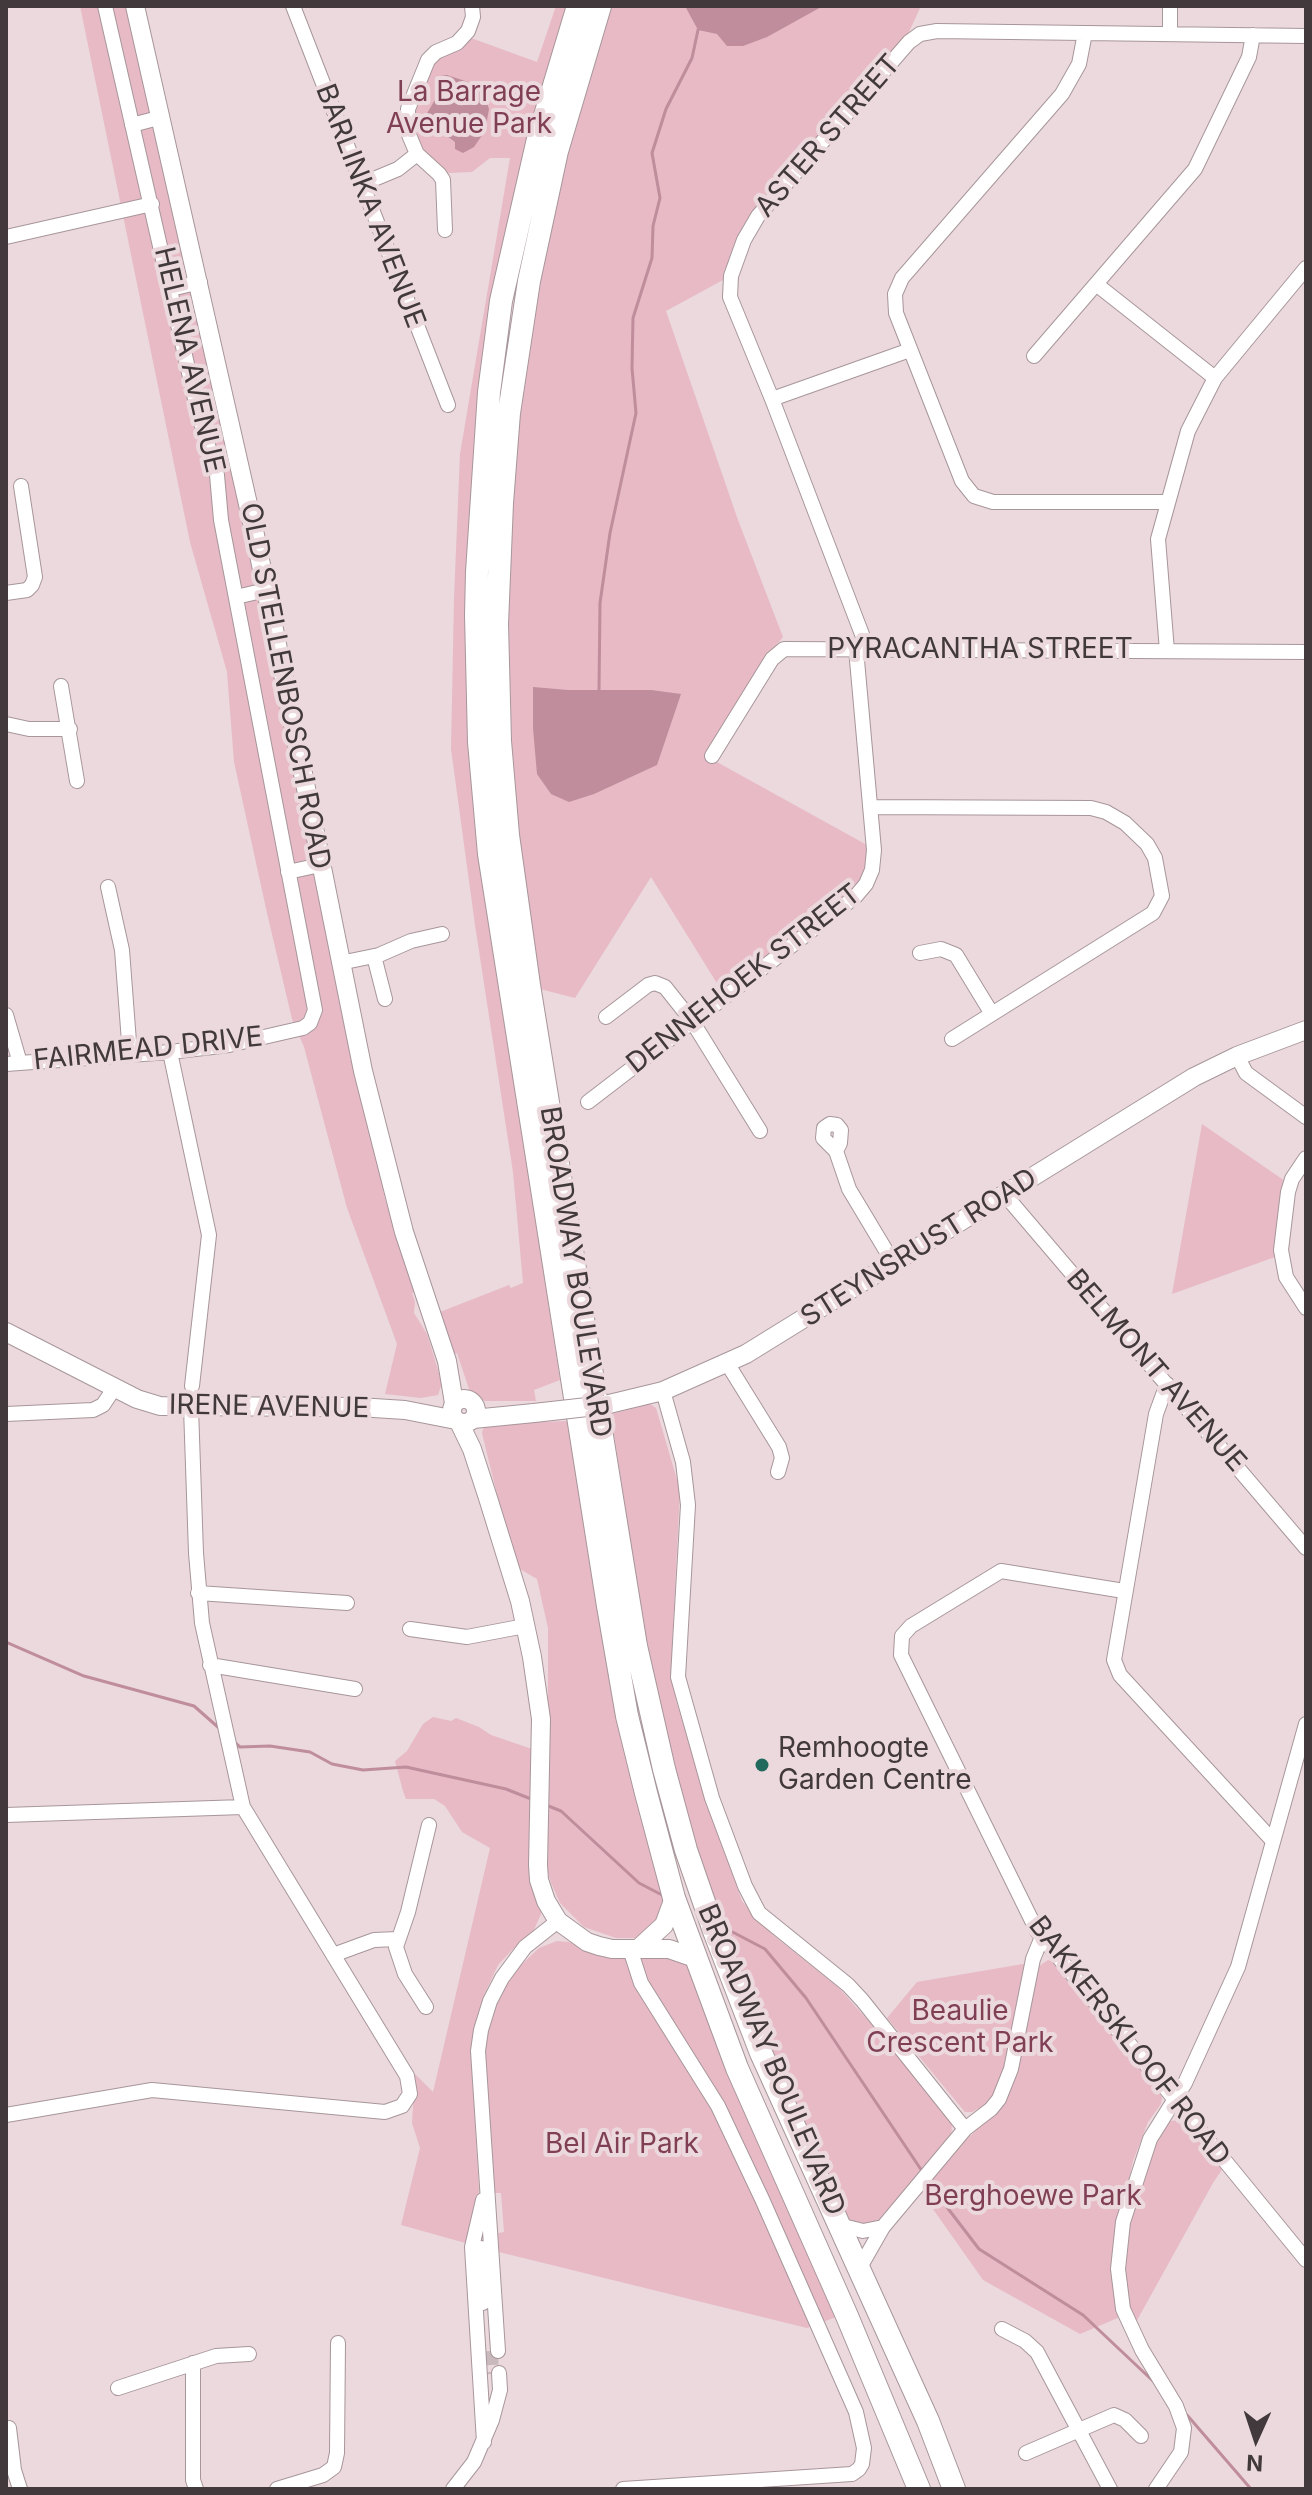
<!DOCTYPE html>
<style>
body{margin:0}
#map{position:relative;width:1312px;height:2495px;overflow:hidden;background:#ebd9dd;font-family:Inter,sans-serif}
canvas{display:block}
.frame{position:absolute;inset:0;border:8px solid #41393b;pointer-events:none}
.north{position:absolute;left:1216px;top:2399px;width:80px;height:80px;-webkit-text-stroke:6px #ebd9dd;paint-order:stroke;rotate:183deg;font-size:22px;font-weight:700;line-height:32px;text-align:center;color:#41393b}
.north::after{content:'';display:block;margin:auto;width:28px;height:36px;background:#41393b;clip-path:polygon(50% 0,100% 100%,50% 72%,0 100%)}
</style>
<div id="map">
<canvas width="1312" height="2495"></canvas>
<div class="frame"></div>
<div class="north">N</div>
</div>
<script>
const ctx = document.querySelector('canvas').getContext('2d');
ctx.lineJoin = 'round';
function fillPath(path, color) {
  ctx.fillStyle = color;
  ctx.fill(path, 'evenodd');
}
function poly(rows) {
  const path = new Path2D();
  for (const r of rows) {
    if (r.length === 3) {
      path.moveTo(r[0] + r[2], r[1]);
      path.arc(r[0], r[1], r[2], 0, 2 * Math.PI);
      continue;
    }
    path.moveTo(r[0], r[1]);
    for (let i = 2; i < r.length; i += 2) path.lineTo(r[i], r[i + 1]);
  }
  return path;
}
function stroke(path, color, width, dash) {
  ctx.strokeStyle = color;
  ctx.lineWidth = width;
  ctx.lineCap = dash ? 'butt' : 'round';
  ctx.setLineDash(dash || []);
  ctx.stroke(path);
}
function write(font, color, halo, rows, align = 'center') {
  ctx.font = font + ' Inter,sans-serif';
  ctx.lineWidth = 8;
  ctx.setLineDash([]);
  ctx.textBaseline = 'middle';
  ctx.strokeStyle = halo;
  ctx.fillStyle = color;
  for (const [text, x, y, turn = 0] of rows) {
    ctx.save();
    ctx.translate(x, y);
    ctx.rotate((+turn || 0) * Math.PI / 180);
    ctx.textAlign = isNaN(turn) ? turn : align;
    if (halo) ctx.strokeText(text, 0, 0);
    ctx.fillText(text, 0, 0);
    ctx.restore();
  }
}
const green = poly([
 [80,6,129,6,263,606,385,1199,416,1292,412,1293,415,1302,414,1313,427,1334,442,1383,438,1395,421,1398,385,1394,397,1344,347,1208,304,1047,292,1019,267,913,234,762,227,672,190,542],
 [556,6,567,6,528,139,474,453,466,657,469,753,480,855,560,1380,534,1390,536,1401,485,1401,470,1392,457,1353,454,1354,440,1312,509,1285,511,1288,523,1283,513,1172,475,925,451,749,454,598,460,454,510,158,490,158,472,172,447,173,424,153,414,132,413,118,416,101,437,57,458,49,471,38,537,62],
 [611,6,921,6,908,34,744,225,723,280,666,311,738,520,783,637,773,649,706,756,867,845,869,861,857,888,723,993,651,877,575,998,540,989,522,874,513,783,507,581,515,452,541,266,566,154],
 [1202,1124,1285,1181,1280,1197,1275,1257,1172,1294],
 [647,1402,656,1408,680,1490,672,1646,676,1701,715,1827,742,1901,773,1935,839,1988,881,2035,952,2124,951,2136,880,2220,872,2226,852,2223,846,2214,755,2014,714,1902,686,1812,663,1722,644,1633,611,1414,638,1407,638,1404],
 [568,1421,605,1650,637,1800,663,1899,663,1913,639,1938,616,1938,584,1927,560,1903,551,1883,548,1872,548,1628,537,1579,520,1569,512,1556,482,1433,484,1426,489,1424],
 [433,1717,451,1721,456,1718,479,1727,491,1735,532,1749,541,1914,533,1932,514,1948,498,1965,484,1995,476,2024,471,2054,479,2191,469,2244,401,2225,420,2148,412,2123,415,2074,433,2092,490,1848,462,1832,445,1806,434,1799,406,1799,403,1791,395,1761,407,1751,423,1724],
 [557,1941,569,1942,614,1959,632,1959,659,1952,685,1961,836,2317,807,2328,499,2252,498,2233,504,2232,501,2193,491,2193,483,2061,487,2027,500,1995,518,1968,539,1948],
 [1048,1960,1059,1964,1162,2097,1161,2104,1148,2122,1133,2161,1113,2250,1112,2285,1120,2317,1080,2334,983,2280,921,2192,963,2143,996,2111,1011,2090,1017,2072,1036,1973,1039,1966],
 [1023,1964,1026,1965,1005,2069,994,2094,985,2105,972,2112,965,2112,887,2018,917,1982],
 [1180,2120,1223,2168,1213,2183,1135,2324,1124,2288,1125,2237,1150,2156,1160,2135,1170,2121]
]);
const water = poly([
 [685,6,823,6,767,37,743,46,727,46,717,34,698,30],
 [447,75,468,82,477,89,485,97,489,109,485,131,474,147,463,153,455,149,455,142,435,127,426,115,436,98,441,76],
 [533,687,568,690,651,690,681,694,657,765,594,794,569,802,551,794,537,774,533,728]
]);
const stream = poly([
 [599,690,600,603,610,533,636,413,632,368,633,318,652,258,653,226,660,198,652,153,666,109,692,58,698,30],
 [6,1642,84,1676,194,1706,219,1728],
 [233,1741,240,1747,270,1746,310,1752,332,1764,363,1770,406,1767,506,1789,531,1799],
 [546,1805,561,1811,639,1883,662,1895],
 [723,1927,765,1949,806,1998,922,2171],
 [930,2185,979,2249,1083,2315,1153,2381],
 [1187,2415,1251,2489]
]);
const streetTunnel = poly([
 [491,2351,492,2374]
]);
const street = poly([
 [293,6,448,405],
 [1085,33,1079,64,1062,94,902,278,895,294,896,313,962,481,974,496,993,502,1167,502],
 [1170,34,1170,6],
 [132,125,162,117],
 [362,184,398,169,417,154],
 [445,230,443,180,439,174,417,154,409,135,408,109,428,60,436,52,457,43,468,31,473,17,472,6],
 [6,237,152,204],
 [1096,284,1215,378],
 [171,289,200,282],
 [1034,356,1195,169,1249,57,1253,35],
 [772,399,910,350],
 [6,593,27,590,32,585,35,577,21,486],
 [236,597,266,590],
 [868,650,772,399,730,297,731,276,744,240,758,216,909,42,920,34,937,31,1306,36],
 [1167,651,1158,539,1188,431,1215,378,1306,268],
 [61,686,77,781],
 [6,724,29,729,70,729],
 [712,756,772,659,784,649,1306,652],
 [870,807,1091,808,1106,812,1125,823,1147,844,1155,858,1162,896,1153,913,952,1039],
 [288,872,320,865],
 [108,887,122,950,130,1055],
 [920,953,941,949,956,955,992,1014],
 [374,956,385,999],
 [340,963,379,955,411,941,442,934],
 [6,1015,20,1063],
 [606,1017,648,985,655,983,665,987,692,1021,760,1131],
 [170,1052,209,1235,192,1386],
 [1237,1056,1246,1073,1306,1117],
 [6,1064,170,1052,229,1045,303,1028,310,1023,315,1010,221,520,217,475,198,412,105,6],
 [588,1102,855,897,866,884,872,870,874,850,856,649],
 [836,1151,840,1143,841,1130,837,1125,830,1124,824,1128,823,1138,836,1151,849,1189,894,1264],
 [1306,1158,1292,1179,1288,1192,1281,1250,1286,1277,1306,1308],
 [1005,1195,1306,1548],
 [727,1363,779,1447,782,1458,778,1472],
 [1167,1384,1156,1414,1114,1660,1120,1675,1273,1841],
 [663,1391,683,1462,688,1505,678,1677,712,1798,745,1886,759,1913,848,1985,862,2000,965,2129],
 [6,1414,93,1410,103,1405,115,1387],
 [1124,1591,1001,1571,911,1626,902,1636,901,1655,1037,1931,1306,2260],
 [198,1593,347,1603],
 [410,1629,467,1637,525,1626],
 [210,1665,355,1689],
 [6,1815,243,1807],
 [333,1955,374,1940,398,1939],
 [426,2007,405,1974,396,1947,408,1912,429,1825],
 [6,2115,152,2090,385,2112,402,2106,410,2094,407,2076,243,1807,202,1623,196,1553,191,1408],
 [483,2200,472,2247,484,2442],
 [839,2225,863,2231,883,2227],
 [481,2248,483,2303],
 [859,2269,883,2227,965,2129,991,2109,999,2099,1011,2069,1033,1959,1042,1937],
 [1002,2329,1025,2341,1037,2352,1110,2489],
 [498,2351,478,2051,481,2030,490,2001,502,1978,525,1947,558,1921],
 [193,2363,193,2480,196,2489],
 [118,2388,216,2356,249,2354],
 [9,2428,14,2470,20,2489],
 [1026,2453,1114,2415,1125,2420,1141,2436],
 [277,2489,323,2475,334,2467,337,2453,338,2343],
 [453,2489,474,2462,492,2420,500,2390,499,2373],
 [623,2489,852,2474,859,2469,862,2464,864,2448,856,2412,762,2199,718,2106,641,1983,630,1949],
 [1156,2489,1181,2452,1184,2428,1176,2406,1142,2350,1123,2309,1118,2269,1123,2222,1150,2139,1185,2083,1238,1967,1306,1724]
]);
const secondary = poly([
 [135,6,255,535,363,1071,404,1232,447,1361,454,1403],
 [6,1332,137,1399,160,1406,358,1407,405,1410,456,1420],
 [464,1411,12],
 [605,1405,663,1391,746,1354,1194,1077,1237,1056,1306,1030],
 [473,1419,534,1413],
 [459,1422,472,1449,488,1498,520,1601,532,1657,541,1719,538,1865,539,1880,546,1901,558,1921,587,1942,599,1946,612,1949,669,1949,695,1958],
 [640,1947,664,1925,674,1898]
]);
const primary = poly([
 [578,6,538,139,501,301,489,392,477,572,476,615,479,742,489,854,608,1606,627,1716,646,1793,674,1898,737,2068,847,2316,919,2489],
 [600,6,557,151,529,281,509,413,502,503,497,624,500,741,508,835,529,985,636,1646,664,1769,686,1850,714,1931,761,2053,928,2421,954,2489]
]);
const secondaryBridge = poly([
 [534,1413,605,1405]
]);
const markers = [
 [762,1765,8,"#21685d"]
];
const parkNames = [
 ["La Barrage",469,93],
 ["Avenue Park",469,125],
 ["Beaulie",960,2012],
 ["Crescent Park",960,2044],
 ["Bel Air Park",622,2145],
 ["Berghoewe Park",1033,2197]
];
const streetNames = [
 ["ASTER STREET",828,136,-49],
 ["BARLINKA AVENUE",370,206,69],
 ["HELENA AVENUE",189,360,77],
 ["PYRACANTHA STREET",980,650],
 ["OLD STELLENBOSCH ROAD",285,686,79],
 ["DENNEHOEK STREET",744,979,-38],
 ["FAIRMEAD DRIVE",148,1049,-6],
 ["STEYNSRUST ROAD",919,1248,-32],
 ["BROADWAY BOULEVARD",575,1272,81],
 ["BELMONT AVENUE",1156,1371,49],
 ["IRENE AVENUE",269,1407,1],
 ["BAKKERSKLOOF ROAD",1129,2041,52],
 ["BROADWAY BOULEVARD",771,2060,67]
];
const poiNames = [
 ["Remhoogte",778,1749],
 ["Garden Centre",778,1781]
];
fillPath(green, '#e7bac6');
fillPath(water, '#bf8d9b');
stroke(stream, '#bf8d9b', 3);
stroke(streetTunnel, '#c9b9bd', 14, [14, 7]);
stroke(street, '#a7969a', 16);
stroke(secondary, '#a7969a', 20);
stroke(primary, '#a7969a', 24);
stroke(street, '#fff', 14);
stroke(secondary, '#fff', 18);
stroke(primary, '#fff', 22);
stroke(secondaryBridge, '#a7969a', 20, []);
stroke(secondaryBridge, '#fff', 18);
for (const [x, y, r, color] of markers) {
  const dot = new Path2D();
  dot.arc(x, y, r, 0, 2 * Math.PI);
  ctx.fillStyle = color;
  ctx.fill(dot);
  stroke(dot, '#ebd9dd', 3);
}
write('28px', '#813f55', '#ebd9dd', parkNames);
write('28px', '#41393b', '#ebd9dd', streetNames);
write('28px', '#41393b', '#ebd9dd', poiNames, 'left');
</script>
